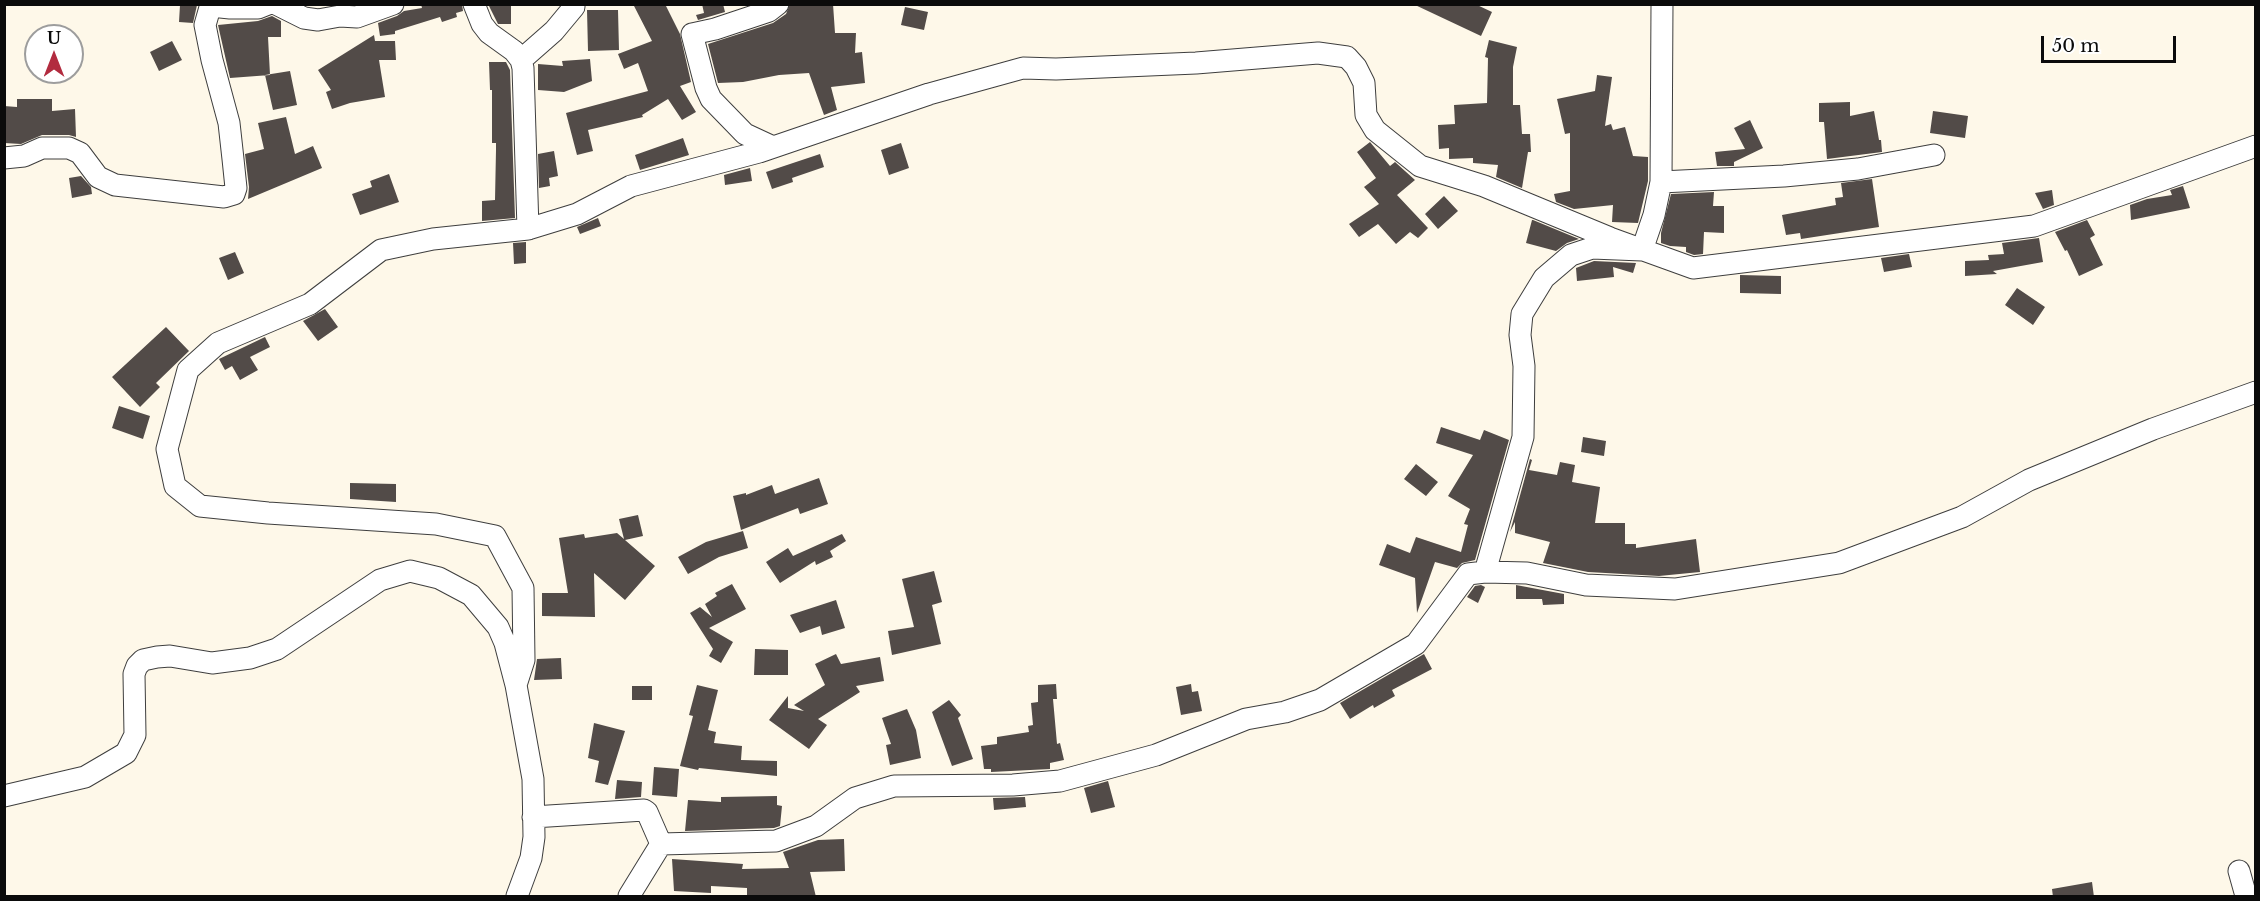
<!DOCTYPE html>
<style>
body{margin:0}
#map{position:relative;width:2260px;height:901px;overflow:hidden;background:#fef8e9;font-family:"Libre Baskerville",serif}
canvas{display:block}
.frame{position:absolute;inset:0;border:6px solid #0b0b0b;pointer-events:none}
.north{position:absolute;left:24px;top:24px;width:60px;height:60px;box-sizing:border-box;background:#fff;border:2px solid #9d9d9d;border-radius:50%;rotate:0deg;font-size:16px;font-weight:700;line-height:24px;text-align:center;color:#0b0b0b}
.north::after{content:'';display:block;margin:auto;width:21px;height:27px;background:#b22b3f;clip-path:polygon(50% 0,100% 100%,50% 72%,0 100%)}
.scale{position:absolute;left:2041px;top:36px;width:135px;height:27px;box-sizing:border-box;border:3px solid #0b0b0b;border-top:0;padding-left:8px;font-size:18px;line-height:21px;white-space:nowrap;color:#0b0b0b;-webkit-text-stroke:4px #fff;paint-order:stroke}
</style>
<div id="map">
<canvas width="2260" height="901"></canvas>
<div class="frame"></div>
<div class="north">U</div>
<div class="scale">50 m</div>
</div>
<script>
const ctx = document.querySelector('canvas').getContext('2d');
ctx.lineJoin = 'round';
function fillPath(path, color) {
  ctx.fillStyle = color;
  ctx.fill(path, 'evenodd');
}
function poly(rows) {
  const path = new Path2D();
  for (const r of rows) {
    path.moveTo(r[0], r[1]);
    for (let i = 2; i < r.length; i += 2) path.lineTo(r[i], r[i + 1]);
  }
  return path;
}
function stroke(path, color, width, dash) {
  ctx.strokeStyle = color;
  ctx.lineWidth = width;
  ctx.lineCap = dash ? 'butt' : 'round';
  ctx.setLineDash(dash || []);
  ctx.stroke(path);
}
const building = poly([
 [421,4,462,4,463,11,456,13,457,17,442,22,440,17,395,31,395,34,380,36,378,23,397,16,404,11,422,8],
 [488,4,511,4,511,24,498,24],
 [633,4,665,4,680,34,691,82,680,86,696,112,682,120,668,99,642,115,643,117,588,130,593,151,577,155,566,113,648,91,638,63,624,69,618,54,652,41],
 [702,4,723,4,725,12,698,20,696,15,704,13],
 [790,4,833,4,835,33,856,33,855,53,862,52,865,83,831,87,837,110,824,115,809,73,779,75,743,82,718,83,708,44,773,23,786,14],
 [1413,4,1475,4,1492,12,1481,36],
 [180,5,197,5,193,23,179,22],
 [905,7,928,12,924,30,901,25],
 [587,10,618,10,619,50,588,51],
 [272,16,281,21,281,37,268,37,270,75,230,78,218,25,258,21],
 [374,35,375,41,395,41,396,60,379,60,385,97,350,103,332,109,326,92,331,90,318,70],
 [1489,40,1517,47,1513,67,1513,105,1520,105,1522,134,1530,134,1531,152,1528,152,1522,188,1496,177,1498,165,1473,163,1473,158,1449,159,1449,148,1439,149,1438,125,1455,124,1454,105,1487,103,1488,58,1485,57],
 [172,41,182,60,159,71,150,52],
 [590,59,592,81,564,92,538,90,538,64,563,66,562,61],
 [489,62,506,62,510,70,515,218,482,221,482,201,495,200,496,150,496,143,492,143,492,90,490,90],
 [290,71,297,105,273,110,265,75],
 [1597,75,1612,77,1605,126,1611,124,1613,130,1625,127,1633,156,1648,157,1648,181,1638,223,1612,222,1613,205,1574,209,1556,202,1554,194,1570,191,1570,133,1565,134,1557,99,1595,91],
 [17,99,52,99,52,111,75,109,76,137,69,135,42,135,21,144,4,143,4,106,17,107],
 [1850,102,1850,116,1874,111,1879,140,1881,140,1882,152,1827,159,1824,122,1819,122,1819,103],
 [1933,111,1968,116,1965,138,1930,133],
 [286,117,295,154,313,146,322,168,248,199,249,187,245,154,264,149,258,123],
 [1750,120,1763,148,1734,162,1734,166,1717,166,1715,152,1745,149,1734,128],
 [683,138,689,155,640,170,635,155],
 [1370,142,1390,166,1395,162,1415,180,1397,195,1428,228,1418,238,1410,232,1396,244,1378,224,1359,237,1349,224,1379,204,1364,187,1376,178,1357,152],
 [901,143,909,168,889,175,881,150],
 [554,151,558,176,549,178,550,186,539,188,538,154],
 [820,154,824,167,792,178,793,182,772,189,766,172],
 [750,168,752,181,725,185,724,175],
 [389,174,399,202,360,215,352,194,372,187,370,181],
 [81,176,91,187,92,194,72,198,69,178],
 [1872,179,1879,227,1801,239,1800,233,1786,235,1782,215,1836,205,1835,198,1843,197,1841,183],
 [2183,186,2190,208,2131,220,2130,205,2147,199,2172,195,2170,190],
 [2052,190,2054,205,2043,209,2035,193],
 [1714,192,1713,206,1724,206,1724,233,1704,232,1703,254,1694,255,1686,252,1686,247,1670,246,1661,243,1661,233,1671,194],
 [1444,196,1458,211,1438,229,1425,214],
 [598,218,601,226,580,234,577,227],
 [1532,220,1533,220,1579,239,1567,243,1556,251,1526,243],
 [2087,220,2095,235,2090,238,2103,265,2079,276,2067,250,2065,251,2055,232],
 [2039,238,2043,262,1993,271,1997,274,1965,276,1965,261,1989,260,1988,255,2004,254,2002,243],
 [526,242,526,263,514,264,513,243],
 [235,252,244,273,228,280,219,258],
 [1909,254,1912,267,1884,272,1881,258],
 [1594,261,1636,263,1633,273,1613,267,1614,277,1577,281,1576,268],
 [1740,275,1781,276,1781,294,1740,293],
 [2017,288,2045,307,2033,325,2005,305],
 [325,309,338,327,318,341,303,321],
 [166,327,189,351,156,383,160,387,140,407,112,377],
 [265,337,270,347,250,357,258,370,240,380,232,366,225,370,219,359],
 [119,406,150,416,143,439,112,428],
 [1441,427,1480,440,1484,430,1509,440,1475,560,1462,563,1457,568,1435,562,1417,613,1415,578,1379,565,1387,544,1410,553,1416,537,1461,552,1468,525,1464,524,1470,509,1448,496,1473,455,1436,443],
 [1583,437,1606,441,1604,456,1581,452],
 [1530,459,1532,460,1529,470,1557,475,1560,462,1575,465,1572,482,1600,487,1595,523,1625,523,1625,544,1636,544,1636,548,1696,539,1700,572,1659,576,1588,572,1543,563,1550,542,1515,533,1515,522,1510,532],
 [1416,464,1438,482,1426,496,1404,479],
 [819,478,828,504,800,514,798,508,741,530,733,496,746,493,746,495,772,485,775,494],
 [350,483,396,484,396,502,350,499],
 [638,515,643,536,625,540,655,566,625,600,594,573,595,617,542,616,542,593,568,593,559,538,584,534,585,538,617,533,624,539,619,519],
 [743,531,748,548,719,557,688,574,678,557,706,542],
 [842,534,846,541,830,551,833,557,816,565,815,561,780,583,766,562,788,548,793,556],
 [934,571,942,602,932,605,941,644,892,655,888,631,914,627,902,579],
 [732,584,746,609,709,628,733,642,721,663,709,656,713,649,690,613,700,607,712,617,705,604,717,596,715,593],
 [1481,585,1485,587,1478,603,1467,597,1475,586],
 [1516,585,1564,594,1564,604,1543,605,1542,599,1516,599],
 [836,600,845,628,822,635,820,626,800,633,790,615],
 [755,649,788,650,788,675,754,675],
 [836,654,841,664,880,657,884,681,856,686,860,692,818,719,827,725,809,749,769,720,788,696,788,708,804,711,794,705,825,685,815,664],
 [1424,654,1432,669,1392,690,1395,696,1374,708,1373,705,1350,719,1340,703],
 [561,658,562,679,534,680,537,659],
 [1056,684,1057,699,1053,699,1057,744,1060,743,1064,760,1050,763,1050,769,991,772,991,769,984,769,981,746,997,744,997,737,1029,732,1028,726,1033,725,1031,703,1038,702,1038,685],
 [1191,684,1192,692,1198,691,1202,711,1181,715,1176,687],
 [697,685,718,690,708,730,716,732,714,743,742,746,741,760,777,761,777,776,699,768,698,770,680,766,693,716,689,715],
 [632,686,652,686,652,700,632,700],
 [949,700,961,715,958,718,973,759,952,766,932,712],
 [907,709,916,730,921,758,890,765,886,745,891,744,882,718],
 [594,723,625,731,608,785,595,782,599,761,588,758],
 [654,767,679,769,677,797,652,795],
 [617,780,642,782,641,797,615,799],
 [1108,781,1115,807,1091,813,1084,788],
 [777,796,777,805,782,806,780,826,774,828,685,831,688,800,721,802,721,797],
 [1025,797,1026,807,994,810,993,798],
 [844,839,845,871,810,872,816,897,747,897,747,888,711,886,711,893,674,891,672,859,743,864,742,869,789,868,783,852,818,840],
 [2092,882,2094,897,2053,897,2052,889]
]);
const street = poly([
 [276,4,304,18,318,20,340,16,357,17,393,4],
 [474,4,482,24,489,33,514,51,521,60,523,68,528,229],
 [211,6,230,8,258,8,268,4],
 [521,60,554,31,574,7,574,4],
 [773,147,745,134,711,99,706,88,692,34,715,29,769,11,778,4],
 [4,158,24,156,42,148,69,148,80,153,98,177,115,185,224,197,234,194,236,188,233,159,229,123,212,60,205,25,211,4],
 [1661,182,1784,176,1858,169,1934,155],
 [1485,572,1523,437,1524,366,1520,335,1522,314,1544,278,1571,255,1592,248,1642,250,1654,215,1661,182,1662,4],
 [516,685,524,660,523,588,495,536,436,524,268,513,200,506,175,486,167,449,188,370,218,343,310,304,381,250,433,239,528,229,577,214,631,186,759,152,929,94,1023,68,1056,69,1196,63,1318,53,1347,57,1356,67,1364,83,1366,115,1375,130,1420,166,1484,186,1610,238,1693,268,2034,226,2256,146],
 [4,796,85,777,126,753,135,735,134,674,137,666,143,660,157,657,170,656,212,663,250,658,277,649,380,580,410,571,439,578,471,595,498,627,505,643,516,685,533,779,534,837,531,858,517,896],
 [533,817,644,810,647,812,661,844],
 [2239,871,2246,896],
 [629,896,661,844,776,841,816,826,855,798,894,786,1013,785,1060,781,1156,755,1246,719,1285,712,1320,700,1416,644,1468,574,1485,572,1527,573,1586,585,1675,589,1839,563,1962,517,2029,480,2153,429,2256,392]
]);
fillPath(building, '#524b48');
stroke(street, '#3e3e3e', 23);
stroke(street, '#fff', 21);
</script>
